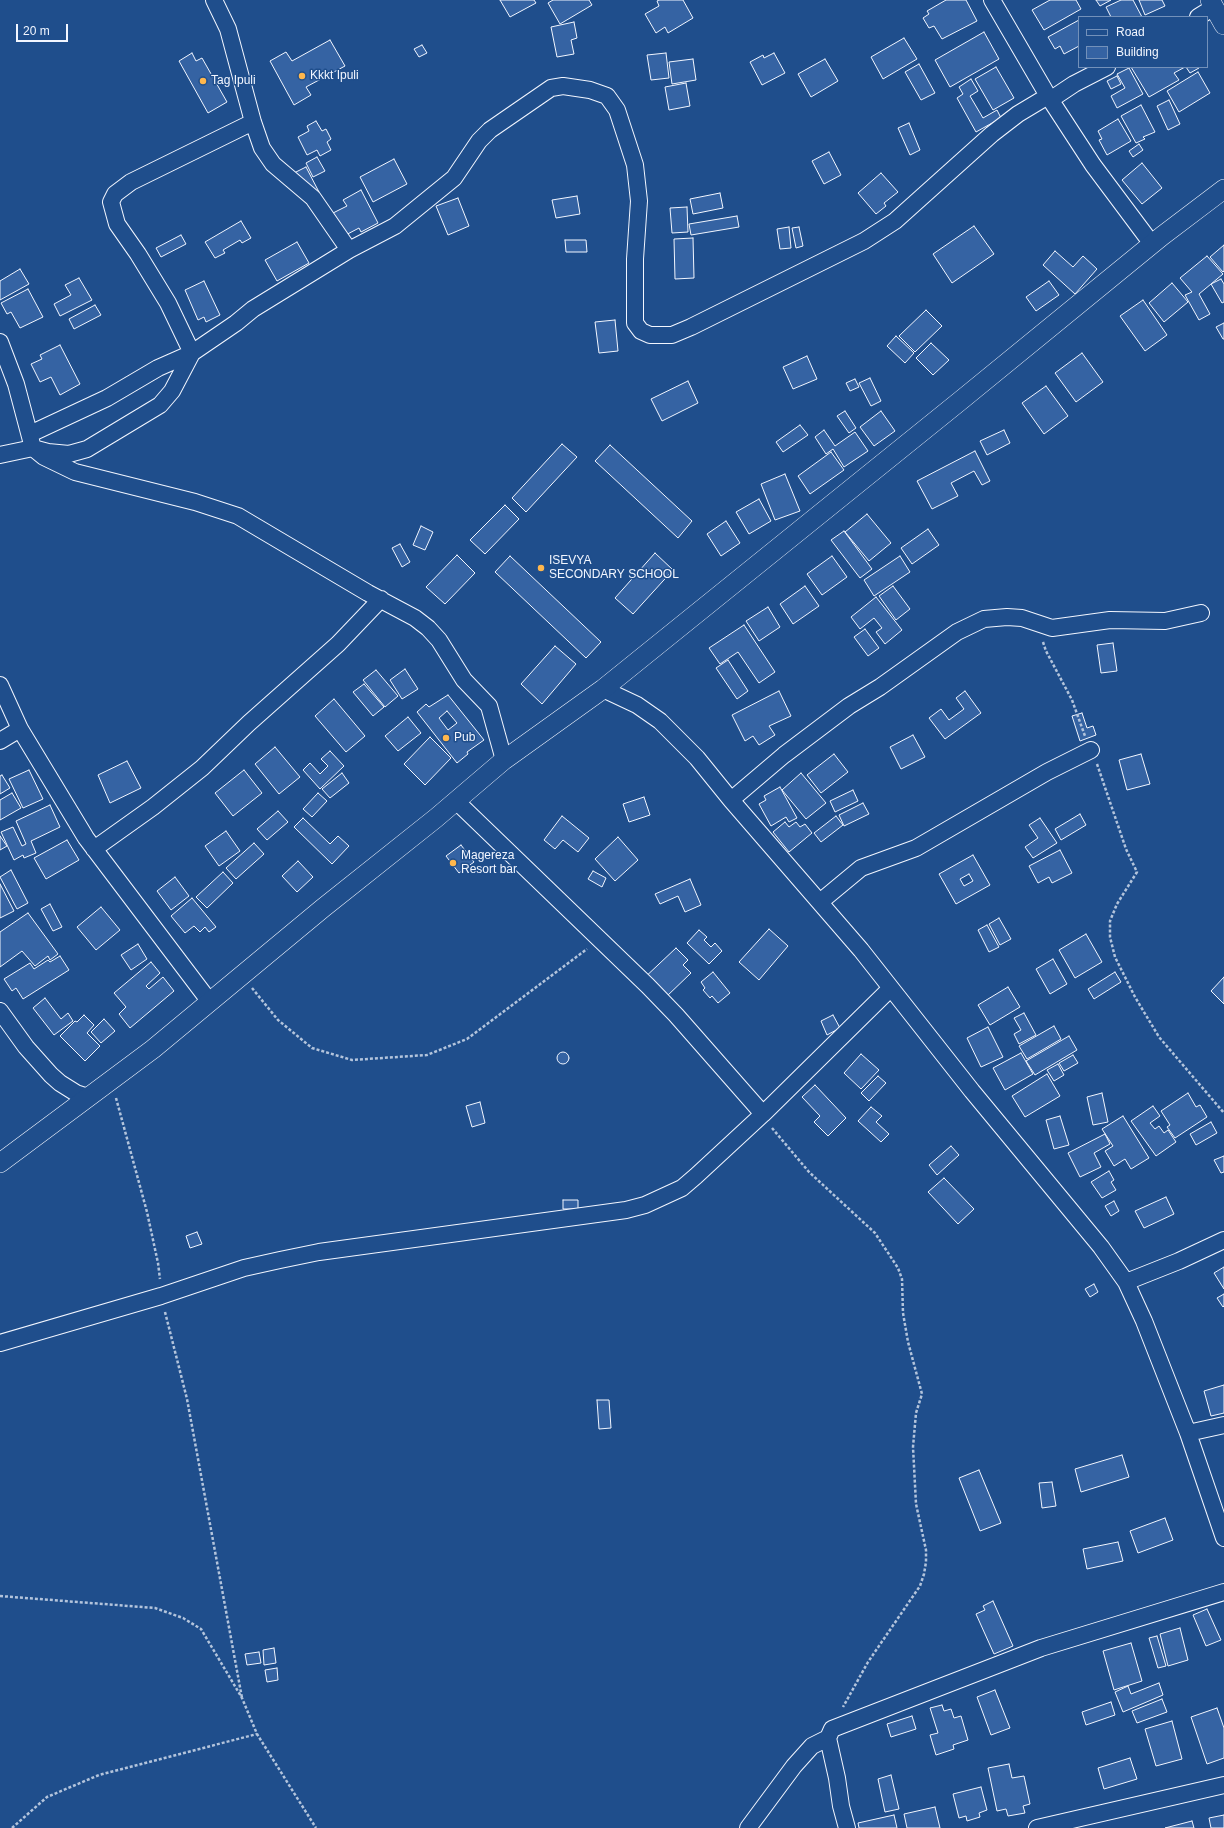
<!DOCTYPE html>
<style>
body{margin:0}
#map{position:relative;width:1224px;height:1828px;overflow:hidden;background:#1f4e8c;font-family:Arial,sans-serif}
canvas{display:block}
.legend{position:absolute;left:1078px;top:16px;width:130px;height:52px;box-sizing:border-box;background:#1f4e8c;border:1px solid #7391ba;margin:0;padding:5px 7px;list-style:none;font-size:12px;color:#f2f6ff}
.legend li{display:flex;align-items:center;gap:8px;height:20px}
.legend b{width:20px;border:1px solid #7391ba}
.scale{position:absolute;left:16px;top:24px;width:52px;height:18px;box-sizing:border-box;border:2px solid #f2f6ff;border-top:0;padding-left:5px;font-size:12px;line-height:14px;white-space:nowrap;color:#f2f6ff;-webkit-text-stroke:3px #1f4e8c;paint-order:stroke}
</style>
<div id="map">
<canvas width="1224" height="1828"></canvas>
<ul class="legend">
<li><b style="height:5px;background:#1f4e8c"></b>Road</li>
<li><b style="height:11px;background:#3563a3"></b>Building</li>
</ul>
<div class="scale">20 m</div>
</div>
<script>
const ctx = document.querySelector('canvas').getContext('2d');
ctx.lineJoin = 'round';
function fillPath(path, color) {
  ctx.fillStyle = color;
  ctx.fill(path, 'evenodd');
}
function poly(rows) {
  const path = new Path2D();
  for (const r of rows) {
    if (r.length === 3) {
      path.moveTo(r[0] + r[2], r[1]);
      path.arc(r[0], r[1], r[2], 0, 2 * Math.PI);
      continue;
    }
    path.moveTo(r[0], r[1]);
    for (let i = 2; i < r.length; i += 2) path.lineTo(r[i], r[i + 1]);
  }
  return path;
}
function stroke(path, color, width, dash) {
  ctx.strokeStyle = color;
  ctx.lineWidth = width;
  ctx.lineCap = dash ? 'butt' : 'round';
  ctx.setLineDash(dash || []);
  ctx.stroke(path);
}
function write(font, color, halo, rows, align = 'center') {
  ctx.font = font + ' Arial,sans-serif';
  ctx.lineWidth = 3;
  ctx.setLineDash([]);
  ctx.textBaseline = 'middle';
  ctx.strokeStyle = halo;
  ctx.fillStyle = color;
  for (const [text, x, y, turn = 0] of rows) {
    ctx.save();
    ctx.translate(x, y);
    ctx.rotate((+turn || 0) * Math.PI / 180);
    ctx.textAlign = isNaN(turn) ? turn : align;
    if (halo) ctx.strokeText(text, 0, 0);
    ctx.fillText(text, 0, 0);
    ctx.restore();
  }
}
const building = poly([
 [500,0,534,0,536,3,510,17,500,0],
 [553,0,589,0,592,5,560,24,548,3,553,0],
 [659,0,683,0,693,18,668,33,665,27,656,33,645,14,659,6,657,1,659,0],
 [946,0,966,0,977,21,942,39,934,26,929,28,923,18,929,14,927,11,946,0],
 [1050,0,1076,0,1081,9,1044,30,1032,10,1050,0],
 [1096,0,1111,0,1100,6,1096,0],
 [1121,0,1133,0,1142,17,1111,17,1106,7,1121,0],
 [1139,0,1162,0,1165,6,1145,15,1139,0],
 [1079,20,1079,46,1064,54,1060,46,1055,49,1048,37,1079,20],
 [574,22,577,38,571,40,574,54,557,57,551,27,574,22],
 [984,32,999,59,950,87,935,60,984,32],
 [904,38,917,59,883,79,871,57,904,38],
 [330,40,345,66,306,87,311,95,294,105,270,61,286,52,292,61,330,40],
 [422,45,427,53,419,57,414,49,422,45],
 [192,53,196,61,202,58,227,102,208,113,179,61,192,53],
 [666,53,669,78,651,80,647,55,666,53],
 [774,53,785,73,762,85,750,62,763,55,764,58,774,53],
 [693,59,696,80,672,84,669,62,693,59],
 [825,59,838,81,811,97,798,74,825,59],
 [919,64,935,93,921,100,905,72,919,64],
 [996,67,1014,98,993,110,975,79,996,67],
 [1131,67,1185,67,1174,73,1179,80,1149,97,1131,67],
 [1186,67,1199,67,1199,68,1190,73,1186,67],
 [1129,68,1143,94,1117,108,1111,96,1125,88,1117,74,1129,68],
 [1198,72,1210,93,1179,112,1167,91,1198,72],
 [1117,76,1121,84,1111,89,1107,81,1117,76],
 [971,79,978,91,970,96,983,118,997,110,1001,118,976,132,957,98,963,94,959,87,971,79],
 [686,83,690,106,669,110,665,87,686,83],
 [1169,100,1180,124,1168,130,1157,106,1169,100],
 [1141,105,1155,132,1143,137,1145,139,1136,143,1121,116,1141,105],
 [1118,119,1131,141,1107,155,1099,140,1102,139,1098,131,1118,119],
 [316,121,322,131,326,129,331,139,327,142,331,150,320,156,317,150,307,155,298,137,309,131,307,126,316,121],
 [909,123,920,150,910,155,898,128,909,123],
 [1139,144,1143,150,1133,157,1129,151,1139,144],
 [829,152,841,175,824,184,812,161,829,152],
 [317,157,325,171,313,177,306,163,317,157],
 [394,159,407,184,373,202,360,177,394,159],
 [1142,163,1162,188,1142,204,1122,180,1142,163],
 [306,167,319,192,307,198,294,173,306,167],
 [881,173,898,192,884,203,886,206,876,214,858,193,881,173],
 [361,190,378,223,361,232,359,228,340,238,329,215,347,206,343,200,361,190],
 [720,193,723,208,693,214,690,199,720,193],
 [577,196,580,214,556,218,552,200,577,196],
 [458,198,469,226,448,235,436,206,458,198],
 [687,207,688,232,672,233,670,208,687,207],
 [737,216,739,227,691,235,689,224,737,216],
 [241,221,251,238,242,243,240,240,223,250,225,253,215,258,205,242,241,221],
 [974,226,994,254,952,283,933,254,974,226],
 [789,227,791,248,780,249,777,229,789,227],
 [799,227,803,246,796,248,792,228,799,227],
 [181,235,186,244,161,257,156,248,181,235],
 [693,238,694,278,675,279,674,239,693,238],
 [565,240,586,240,587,252,566,252,565,240],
 [297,242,309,263,277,281,265,260,297,242],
 [1224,245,1224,271,1223,272,1210,257,1224,245],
 [1055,251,1073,267,1083,256,1097,269,1075,294,1043,265,1055,251],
 [1207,256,1223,274,1199,294,1210,314,1199,320,1185,295,1192,292,1180,278,1207,256],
 [20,269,29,284,0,300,0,281,20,269],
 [79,278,92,300,60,316,54,304,71,295,65,285,79,278],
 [1221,279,1224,284,1224,302,1222,303,1211,284,1221,279],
 [204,281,220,315,206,322,204,317,198,320,185,290,204,281],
 [1049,281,1059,295,1036,311,1026,297,1049,281],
 [1172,283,1188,302,1164,322,1149,303,1172,283],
 [28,289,43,317,20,328,11,312,7,314,1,303,28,289],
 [1143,300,1167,335,1145,351,1120,316,1143,300],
 [95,305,101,315,74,329,69,319,95,305],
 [926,310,942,326,915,352,899,336,926,310],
 [615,320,618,351,599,353,595,322,615,320],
 [1224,323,1224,339,1223,339,1216,327,1224,323],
 [896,336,914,353,905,363,887,346,896,336],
 [931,343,949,360,933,375,916,358,931,343],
 [60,345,80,384,60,395,51,377,40,382,31,364,42,359,40,355,60,345],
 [1082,353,1103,382,1076,402,1055,373,1082,353],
 [807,356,817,379,793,389,783,367,807,356],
 [870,378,881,401,871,406,859,383,870,378],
 [855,379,859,387,850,391,846,383,855,379],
 [688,381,698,403,662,421,651,399,688,381],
 [1046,386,1068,416,1044,434,1022,403,1046,386],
 [845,411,856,428,849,433,837,416,845,411],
 [881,411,895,431,874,446,860,427,881,411],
 [800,425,808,435,783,452,776,442,800,425],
 [824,430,835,446,855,432,868,451,844,467,833,449,826,454,815,437,824,430],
 [1004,430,1010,443,987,455,980,441,1004,430],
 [562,444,577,457,526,512,512,498,562,444],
 [610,445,692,521,678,538,595,461,610,445],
 [975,451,990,481,982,485,974,471,951,483,958,496,932,509,917,481,975,451],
 [831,452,844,470,810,494,798,476,831,452],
 [785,474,800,511,775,520,761,484,785,474],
 [759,499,771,521,749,534,736,512,759,499],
 [505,505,519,519,485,554,470,540,505,505],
 [867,514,891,543,869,561,845,532,867,514],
 [726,521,740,543,721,556,707,534,726,521],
 [421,526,433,532,425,550,413,545,421,526],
 [928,529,939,545,912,564,901,548,928,529],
 [844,531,872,569,860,578,831,540,844,531],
 [400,544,410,562,402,567,392,548,400,544],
 [655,553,673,570,633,614,615,598,655,553],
 [457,555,475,573,445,604,426,587,457,555],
 [510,556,601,642,586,658,495,572,510,556],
 [832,556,847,577,822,595,807,574,832,556],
 [900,556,910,572,874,596,864,580,900,556],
 [805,586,819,606,793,624,780,604,805,586],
 [893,586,910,609,896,620,879,596,893,586],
 [876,597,902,630,885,644,876,632,882,628,874,618,860,629,851,617,876,597],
 [768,607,780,627,759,641,746,621,768,607],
 [744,625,775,672,759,683,738,652,720,664,709,648,744,625],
 [865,629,879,648,868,656,854,637,865,629],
 [1113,643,1117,671,1101,673,1097,645,1113,643],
 [555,646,576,664,542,704,521,684,555,646],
 [728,660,748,691,737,699,716,668,728,660],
 [405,669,418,689,402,699,390,680,405,669],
 [376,670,398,696,385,707,363,680,376,670],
 [364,684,384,707,373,716,353,692,364,684],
 [779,691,791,716,769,726,775,735,759,745,753,736,745,741,732,715,779,691],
 [965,691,981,713,945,739,929,718,941,709,949,720,964,709,956,698,965,691],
 [448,695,484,740,467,752,468,754,457,763,417,712,426,704,429,707,448,695],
 [447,711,457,723,448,730,439,718,447,711],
 [334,699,365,736,346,752,315,716,334,699],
 [1082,713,1087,728,1093,726,1096,735,1080,741,1072,716,1082,713],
 [408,717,421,733,398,751,385,736,408,717],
 [913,735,925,757,901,769,890,747,913,735],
 [430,737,451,758,425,785,404,764,430,737],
 [275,747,300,777,279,794,255,764,275,747],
 [330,751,344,766,320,789,303,770,310,763,320,774,328,766,321,759,330,751],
 [834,754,848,772,821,793,807,775,834,754],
 [1141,754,1150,784,1127,790,1119,760,1141,754],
 [127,761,141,788,110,803,98,775,127,761],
 [29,770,43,799,23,808,9,779,29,770],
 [244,770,262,793,233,816,215,793,244,770],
 [342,773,349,783,330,798,322,789,342,773],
 [801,773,826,803,806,819,782,790,801,773],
 [2,775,10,788,0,794,0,776,2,775],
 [780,787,797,818,789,822,786,817,771,826,759,804,766,800,764,796,780,787],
 [853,790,858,801,835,812,830,801,853,790],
 [12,793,21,808,0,820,0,800,12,793],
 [318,793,327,801,312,817,303,809,318,793],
 [644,797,650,815,629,822,623,804,644,797],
 [863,803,869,814,844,826,839,815,863,803],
 [50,805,60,827,31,841,36,853,24,858,23,855,14,860,1,832,13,827,22,846,26,844,16,821,50,805],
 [278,811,288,822,267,840,257,829,278,811],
 [1080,814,1086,825,1061,840,1055,829,1080,814],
 [562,816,589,838,578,852,563,840,555,849,544,840,562,816],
 [836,816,843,825,821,842,814,833,836,816],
 [303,818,330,844,338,836,349,846,332,864,294,827,303,818],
 [1040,818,1057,843,1033,858,1025,847,1038,838,1029,825,1040,818],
 [785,822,789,827,796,822,800,827,805,824,812,833,789,852,773,832,785,822],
 [226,831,240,851,219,866,205,846,226,831],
 [0,836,7,846,0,850,0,836],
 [618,837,638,860,615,881,595,859,618,837],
 [67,840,79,860,46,879,34,858,67,840],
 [254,843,264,854,236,879,226,868,254,843],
 [461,845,474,862,459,873,446,856,461,845],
 [1060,850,1072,873,1052,883,1049,877,1038,883,1029,866,1060,850],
 [973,855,990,885,956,904,939,874,973,855],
 [969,874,973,881,964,886,960,879,969,874],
 [298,861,313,877,297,892,282,876,298,861],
 [11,870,28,903,17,909,0,877,11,870],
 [593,871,606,878,602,887,588,879,593,871],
 [223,872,233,883,207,908,196,897,223,872],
 [175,877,189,896,171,910,157,891,175,877],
 [690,879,701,905,685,912,678,896,660,904,655,894,690,879],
 [0,884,14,911,0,918,0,884],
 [192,898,216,927,209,932,205,927,200,932,194,926,185,933,171,916,192,898],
 [50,904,62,927,53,931,41,909,50,904],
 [101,907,120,930,96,950,77,927,101,907],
 [28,913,58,954,50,960,48,956,35,966,22,951,0,967,0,932,28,913],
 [999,918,1011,939,1000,945,989,924,999,918],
 [987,925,999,947,989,952,978,930,987,925],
 [769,929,788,946,759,980,739,962,769,929],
 [699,930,707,937,704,940,711,947,715,943,722,951,709,964,687,943,699,930],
 [1086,934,1102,962,1075,978,1059,950,1086,934],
 [138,944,147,959,131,970,121,955,138,944],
 [676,948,688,960,683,965,691,973,666,997,641,981,676,948],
 [60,956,69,970,23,999,16,988,12,991,4,979,30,963,34,969,48,960,50,962,60,956],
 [1053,959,1067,984,1050,994,1036,969,1053,959],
 [151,962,160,973,146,986,149,989,163,977,174,991,130,1028,119,1014,126,1007,114,993,151,962],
 [713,972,730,993,718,1003,712,996,710,998,703,990,705,988,701,982,713,972],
 [1115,972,1121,982,1094,999,1088,989,1115,972],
 [1224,977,1224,1004,1211,991,1224,977],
 [1008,987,1020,1007,990,1025,978,1005,1008,987],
 [45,998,61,1019,68,1013,73,1021,54,1035,33,1008,45,998],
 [1024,1013,1036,1035,1019,1044,1014,1034,1021,1030,1014,1018,1024,1013],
 [84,1015,94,1025,87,1033,100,1046,85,1061,60,1036,75,1021,77,1022,84,1015],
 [833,1015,840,1028,827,1035,821,1021,833,1015],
 [104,1019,115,1031,101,1043,91,1032,104,1019],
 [1054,1026,1061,1039,1027,1059,1019,1046,1054,1026],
 [988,1027,1003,1057,981,1067,967,1038,988,1027],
 [1069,1036,1077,1050,1035,1075,1026,1061,1069,1036],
 [563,1058,6],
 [1021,1053,1033,1074,1005,1090,993,1068,1021,1053],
 [861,1054,879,1070,861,1089,844,1073,861,1054],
 [1073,1055,1078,1063,1064,1071,1059,1063,1073,1055],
 [1058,1064,1064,1075,1054,1081,1047,1070,1058,1064],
 [1047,1074,1060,1096,1025,1117,1012,1096,1047,1074],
 [878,1076,886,1083,869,1101,861,1093,878,1076],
 [815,1085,846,1118,828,1136,814,1122,820,1116,802,1097,815,1085],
 [1102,1093,1108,1122,1093,1125,1087,1097,1102,1093],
 [1188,1093,1196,1107,1200,1105,1207,1117,1175,1138,1167,1127,1170,1125,1161,1111,1188,1093],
 [480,1102,485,1123,472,1127,466,1106,480,1102],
 [1153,1106,1160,1116,1150,1123,1155,1129,1159,1126,1164,1133,1168,1130,1176,1142,1156,1156,1131,1121,1153,1106],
 [871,1107,882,1116,876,1122,889,1134,881,1142,858,1121,871,1107],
 [1060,1116,1069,1145,1054,1149,1046,1120,1060,1116],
 [1123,1116,1149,1158,1131,1169,1125,1159,1114,1166,1105,1151,1113,1146,1102,1129,1123,1116],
 [1211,1122,1217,1133,1196,1145,1190,1134,1211,1122],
 [1105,1134,1110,1144,1094,1153,1101,1167,1080,1177,1068,1153,1105,1134],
 [951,1146,959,1155,937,1175,929,1165,951,1146],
 [1224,1156,1224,1172,1221,1173,1214,1160,1224,1156],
 [1109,1171,1114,1180,1111,1182,1116,1190,1102,1198,1091,1182,1109,1171],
 [944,1178,974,1209,958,1224,928,1192,944,1178],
 [1166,1197,1174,1214,1144,1228,1135,1211,1166,1197],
 [563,1200,578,1200,578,1209,563,1209,563,1200],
 [1114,1201,1119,1211,1111,1216,1105,1206,1114,1201],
 [197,1232,202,1244,190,1248,186,1236,197,1232],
 [1224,1267,1224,1289,1214,1273,1224,1267],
 [1094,1284,1098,1292,1090,1297,1085,1289,1094,1284],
 [1224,1294,1224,1306,1223,1307,1217,1298,1224,1294],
 [1224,1385,1224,1413,1211,1416,1204,1391,1224,1385],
 [597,1400,609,1400,611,1428,599,1429,597,1400],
 [1122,1455,1129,1477,1081,1492,1075,1469,1122,1455],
 [979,1470,1001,1523,980,1531,959,1478,979,1470],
 [1052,1482,1056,1506,1042,1508,1039,1483,1052,1482],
 [1165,1518,1173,1540,1138,1553,1130,1531,1165,1518],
 [1118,1542,1123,1561,1087,1569,1083,1549,1118,1542],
 [993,1601,1013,1646,994,1654,976,1614,985,1610,983,1606,993,1601],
 [1207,1609,1221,1640,1206,1646,1193,1615,1207,1609],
 [1180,1628,1188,1660,1168,1666,1160,1634,1180,1628],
 [1157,1636,1166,1666,1158,1668,1149,1638,1157,1636],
 [1131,1643,1142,1681,1114,1690,1103,1651,1131,1643],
 [274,1648,276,1663,264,1665,263,1650,274,1648],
 [259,1652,261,1663,247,1665,245,1654,259,1652],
 [277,1668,278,1680,267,1682,265,1670,277,1668],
 [1159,1683,1163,1695,1123,1712,1115,1692,1128,1686,1131,1694,1159,1683],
 [995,1690,1010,1728,991,1735,977,1697,995,1690],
 [1162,1699,1167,1712,1137,1723,1132,1711,1162,1699],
 [1111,1702,1115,1715,1086,1725,1082,1712,1111,1702],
 [942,1705,944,1711,951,1709,954,1718,961,1716,968,1740,953,1745,954,1749,936,1755,930,1735,938,1733,930,1708,942,1705],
 [1217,1708,1224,1728,1224,1758,1207,1764,1191,1717,1217,1708],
 [912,1716,916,1729,891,1737,887,1724,912,1716],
 [1172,1721,1182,1759,1156,1766,1145,1729,1172,1721],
 [1130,1758,1137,1779,1104,1789,1098,1768,1130,1758],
 [1009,1764,1012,1778,1024,1776,1030,1804,1023,1806,1025,1813,1008,1816,1006,1809,997,1811,988,1768,1009,1764],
 [891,1775,899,1809,885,1812,878,1779,891,1775],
 [981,1787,987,1810,979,1813,980,1817,967,1821,966,1816,959,1818,953,1794,981,1787],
 [935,1807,940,1828,907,1828,904,1814,935,1807],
 [894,1815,897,1828,859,1828,858,1823,894,1815],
 [1224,1815,1224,1828,1211,1828,1209,1818,1224,1815],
 [1192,1821,1194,1828,1165,1828,1192,1821]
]);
const path = poly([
 [1043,642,1046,651,1072,700,1085,736],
 [1097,764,1126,849,1137,872,1117,904,1110,921,1110,937,1115,957,1135,997,1159,1037,1224,1113],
 [252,988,278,1020,312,1048,352,1060,427,1055,467,1039,587,949],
 [116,1098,147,1212,158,1263,160,1279],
 [772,1128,809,1172,875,1233,898,1268,902,1279,903,1313,908,1342,922,1394,916,1413,913,1447,916,1504,926,1550,926,1562,924,1574,920,1586,868,1662,843,1707],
 [165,1312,187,1399,242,1698],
 [0,1596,155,1608,183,1618,201,1629,242,1698,257,1734,316,1828],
 [12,1828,47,1797,99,1775,257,1734]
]);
const minor = poly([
 [214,0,228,29,253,122,262,148,273,164,313,198,349,250],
 [992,0,1048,96,1093,165,1152,244],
 [1198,17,1214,7],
 [1050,100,1074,84,1107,67],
 [0,342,16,384,33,448,44,457,75,472,195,502,238,516,368,593,415,618,428,628,439,640,464,680,489,706,504,760],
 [30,434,107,398,158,368,192,353,168,303,138,254,117,224,111,202,115,194,131,182,253,122],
 [0,455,33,448,48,452,69,454,87,449,160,405,172,391,192,353,236,323,253,309,349,250,395,226,454,178,479,141,490,130,551,88,563,86,590,90,607,96,617,110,635,165,639,201,635,259,635,323,641,331,650,335,672,335,691,327,864,241,895,221,992,134,1018,114,1048,96],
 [0,685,20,729,86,838,210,1002],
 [603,689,637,705,660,721,697,758,731,800,861,950,972,1091,1101,1247,1126,1282,1144,1321,1188,1433,1224,1538],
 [0,741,20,729],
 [731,800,784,755,849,706,880,687,957,632,984,619,1007,617,1022,618,1052,628,1110,620,1165,621,1201,613],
 [456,801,648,986,676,1015,763,1114],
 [94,849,153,807,202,768,249,723,338,644,381,599],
 [820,902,861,868,916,848,1047,772,1091,750],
 [0,1011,26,1047,51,1075,60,1083,76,1093,88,1097],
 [1126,1282,1179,1261,1224,1240],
 [0,1343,161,1296,244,1268,280,1260,319,1252,626,1210,645,1205,682,1188,696,1176,763,1114,891,988],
 [1188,1433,1224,1425],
 [748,1828,794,1766,812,1746,828,1738],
 [847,1828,841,1806,837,1778,828,1738,832,1729,1041,1648,1224,1592],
 [1037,1828,1224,1785]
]);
const tertiary = poly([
 [1210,0,1224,25],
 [0,1163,153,1049,323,908,436,818,504,760,603,689,960,401,1162,236,1224,189]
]);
const markers = [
 [302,76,4,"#ffb74d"],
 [203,81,4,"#ffb74d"],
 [541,568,4,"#ffb74d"],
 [446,738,4,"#ffb74d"],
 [453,863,4,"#ffb74d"]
];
const poiNames = [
 ["Kkkt Ipuli",310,76],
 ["Tag Ipuli",211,81],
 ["ISEVYA",549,561],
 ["SECONDARY SCHOOL",549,575],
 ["Pub",454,738],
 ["Magereza",461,856],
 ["Resort bar",461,870]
];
fillPath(building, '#3563a3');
stroke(building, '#f2f6ff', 1);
stroke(minor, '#f2f6ff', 18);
stroke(tertiary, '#f2f6ff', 20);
stroke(path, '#b3c4dc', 2.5, [3, 2]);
stroke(minor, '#1f4e8c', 16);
stroke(tertiary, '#1f4e8c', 19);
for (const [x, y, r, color] of markers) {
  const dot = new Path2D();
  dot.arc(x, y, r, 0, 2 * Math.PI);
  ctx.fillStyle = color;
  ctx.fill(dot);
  stroke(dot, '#1f4e8c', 1.5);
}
write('12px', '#f2f6ff', '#1f4e8c', poiNames, 'left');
</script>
